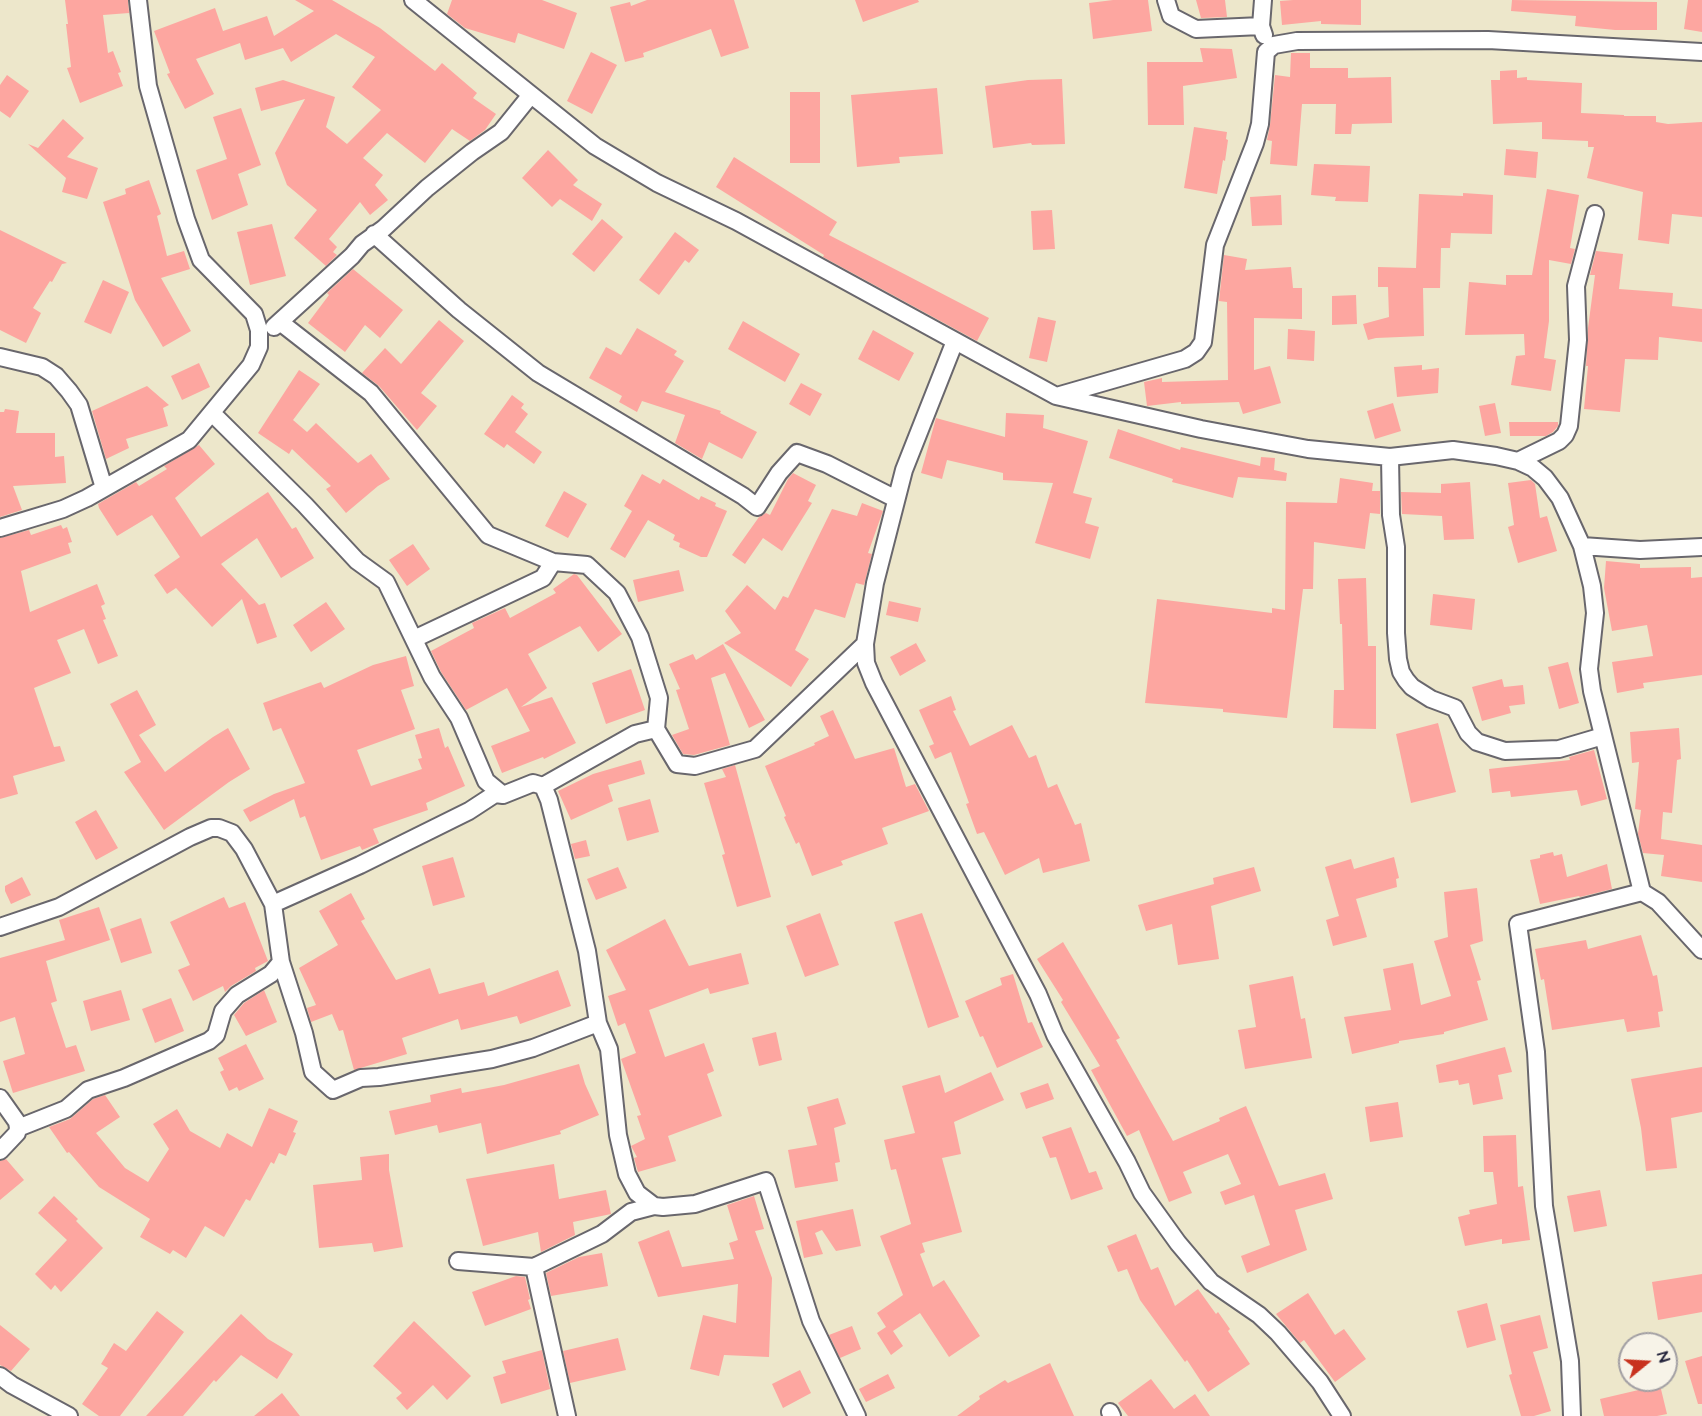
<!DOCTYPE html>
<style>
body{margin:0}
#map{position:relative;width:1702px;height:1416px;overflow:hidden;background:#ede7cb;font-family:"Architects Daughter",sans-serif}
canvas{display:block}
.north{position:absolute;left:1618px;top:1332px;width:60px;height:60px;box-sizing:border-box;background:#f7f3e8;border:2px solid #a29fa3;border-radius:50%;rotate:72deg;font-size:16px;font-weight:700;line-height:24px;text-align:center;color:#22223b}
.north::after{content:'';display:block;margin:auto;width:21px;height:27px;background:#c8321e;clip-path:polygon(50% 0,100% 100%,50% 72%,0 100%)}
</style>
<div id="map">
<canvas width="1702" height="1416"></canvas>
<div class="north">N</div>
</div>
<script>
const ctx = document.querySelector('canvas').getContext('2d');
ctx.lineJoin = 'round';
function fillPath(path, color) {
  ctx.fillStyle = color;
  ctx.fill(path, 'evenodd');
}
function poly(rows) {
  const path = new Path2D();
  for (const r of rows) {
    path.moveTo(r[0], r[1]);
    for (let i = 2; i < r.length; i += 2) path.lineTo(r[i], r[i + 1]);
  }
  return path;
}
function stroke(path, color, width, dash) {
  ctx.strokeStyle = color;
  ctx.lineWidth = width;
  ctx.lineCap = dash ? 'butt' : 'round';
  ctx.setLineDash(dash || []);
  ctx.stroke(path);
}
const building = poly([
 [65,0,128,0,129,13,103,15,108,53,113,51,121,72,118,73,123,86,80,103,67,68,71,67,66,24,68,24],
 [295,0,332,0,380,28,435,71,442,63,477,93,473,98,496,114,485,130,470,141,452,129,425,163,387,133,363,158,383,175,375,185,388,200,370,215,360,202,329,239,337,247,333,252,337,255,326,266,294,238,317,210,287,185,275,153,305,99,261,111,255,88,283,80,335,97,326,127,347,144,381,110,352,87,375,57,336,34,291,62,283,48,245,60,240,43,196,59,214,94,185,109,167,74,170,73,154,31,215,8,223,31,267,16,274,36,314,11],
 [452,0,542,0,577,13,564,49,518,33,515,43,465,28,447,14],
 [647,0,734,0,749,48,721,57,711,29,643,53,644,57,625,62,610,7,630,2,631,6],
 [855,0,918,0,919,2,863,22],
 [1113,0,1148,0,1152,31,1093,39,1089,3],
 [1196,0,1225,0,1227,17,1201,18],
 [1293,0,1361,0,1361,25,1321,24,1321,21,1282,25,1280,1],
 [1512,0,1657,2,1657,30,1615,30,1575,26,1576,16,1511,11],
 [1688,0,1702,0,1702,32,1684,29],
 [1200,48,1232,49,1237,78,1183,86,1184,125,1148,125,1147,62,1203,62],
 [591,52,617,65,592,114,567,101],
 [1291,53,1310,53,1310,68,1348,68,1348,78,1391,77,1392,123,1352,124,1351,134,1335,134,1336,104,1302,104,1297,166,1270,164,1272,141,1267,140,1270,125,1275,75,1290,77],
 [1517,70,1517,78,1527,77,1527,80,1582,83,1581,113,1624,115,1624,116,1656,116,1656,122,1668,124,1702,122,1702,217,1672,214,1669,244,1638,240,1643,192,1587,178,1594,147,1588,147,1588,141,1542,139,1542,122,1493,124,1491,80,1500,80,1500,71],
 [7,75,29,91,10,118,0,111,0,85],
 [1062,79,1065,144,1032,145,1031,143,993,148,985,86,1028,80],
 [937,88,943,154,899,157,900,163,857,167,851,95],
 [790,92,820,92,820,163,790,163],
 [241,108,261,165,238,174,248,205,212,220,196,170,227,159,213,117],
 [63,119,84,138,67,157,98,168,87,199,62,192,66,178,28,144,38,148],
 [1194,127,1227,132,1226,139,1228,140,1225,161,1223,160,1217,194,1184,188],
 [1506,149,1538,152,1536,178,1504,175],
 [548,150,578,180,573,185,602,204,592,221,560,199,552,207,522,178],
 [734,157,837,222,829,235,989,318,977,341,823,257,824,255,716,187],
 [1314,164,1370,166,1368,202,1335,201,1336,197,1311,195],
 [149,180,161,214,157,216,167,256,184,251,190,269,161,278,191,331,163,347,135,300,103,202,126,194,125,189],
 [1547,189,1579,195,1570,248,1575,249,1571,264,1549,260,1549,321,1544,358,1556,360,1551,391,1511,385,1516,356,1525,355,1524,334,1465,335,1469,282,1506,285,1506,275,1532,275],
 [1463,193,1493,195,1492,234,1451,233,1450,248,1441,248,1440,288,1423,288,1424,336,1376,338,1368,340,1363,324,1389,317,1388,287,1378,287,1378,267,1416,268,1419,194,1463,196],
 [1281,195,1282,225,1252,226,1250,197],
 [1052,210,1055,249,1033,250,1031,211],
 [602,219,623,237,594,272,572,254],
 [272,224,286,276,250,285,237,232],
 [0,230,67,263,62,264,52,282,50,281,33,308,41,313,26,343,0,330],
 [675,232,699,250,689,263,685,260,659,295,639,280],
 [1596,251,1623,254,1619,289,1673,293,1672,306,1702,309,1702,342,1659,337,1658,360,1625,359,1620,412,1584,409,1588,366,1586,366,1588,328,1595,275,1590,275],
 [1224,255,1247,259,1245,270,1291,267,1293,288,1302,288,1302,319,1254,318,1254,370,1270,366,1281,403,1243,414,1239,402,1181,404,1181,402,1147,406,1144,382,1162,378,1162,382,1228,380,1227,302,1219,301],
 [353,269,403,310,380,338,365,325,345,352,308,323,329,295,327,293],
 [103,280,129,292,111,334,84,322],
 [1356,295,1357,324,1332,325,1332,296],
 [1038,317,1056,321,1047,362,1029,358],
 [439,320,464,341,421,393,437,406,417,430,379,386,362,373,385,348,401,364],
 [743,321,800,354,785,382,728,349],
 [637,328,677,351,674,355,684,361,665,392,721,411,720,413,757,432,742,459,709,442,702,459,675,443,685,415,642,401,637,412,619,402,622,396,589,378,606,347,621,355],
 [1288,329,1315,331,1314,361,1287,359],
 [873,330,914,353,899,381,858,359],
 [199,363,210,387,182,400,171,376],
 [1422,365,1422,370,1439,368,1438,393,1397,397,1394,367],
 [299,370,320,384,293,420,307,432,316,423,358,463,371,454,390,479,378,486,346,513,326,489,331,486,292,449,289,454,258,433],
 [801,383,822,394,810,416,789,404],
 [147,386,169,405,163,408,168,426,126,439,129,448,106,459,92,411],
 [512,395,524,404,521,408,528,414,515,432,542,452,534,464,507,444,504,448,484,434],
 [1393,403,1401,431,1375,439,1367,411],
 [1495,403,1501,433,1485,436,1479,406],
 [5,409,19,411,16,433,55,433,55,457,64,456,66,483,13,486,22,510,0,517,0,412,4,412],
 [1006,413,1044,415,1043,428,1088,441,1073,493,1092,498,1085,523,1099,527,1090,559,1035,543,1053,483,1003,480,1003,473,947,460,942,479,921,473,936,418,1005,437],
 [1509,422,1558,422,1558,426,1553,432,1546,436,1510,436],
 [1118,429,1180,450,1181,447,1260,466,1261,457,1275,458,1274,470,1287,473,1286,481,1238,477,1233,498,1172,482,1173,479,1109,458],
 [199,445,215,464,175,498,201,537,268,492,292,529,296,527,314,558,281,578,257,538,221,564,259,605,265,603,277,637,257,644,242,599,212,627,176,588,167,594,154,575,180,557,152,515,117,536,99,508,98,504,103,501,136,482,139,486,167,469,164,466],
 [793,473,816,485,808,501,812,503,782,551,763,538,745,564,732,555,759,517,766,513,770,515,788,479],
 [642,474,660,484,663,479,699,500,701,496,716,503,715,506,727,511,707,557,701,557,679,547,680,543,673,540,675,535,648,520,625,558,610,549,632,511,624,506],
 [1340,478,1373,483,1372,491,1380,491,1380,514,1370,513,1365,549,1314,542,1313,589,1303,589,1287,718,1223,712,1223,709,1145,703,1157,599,1272,613,1272,608,1285,610,1286,502,1337,503],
 [1531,480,1535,484,1540,518,1547,516,1557,551,1518,563,1508,527,1514,525,1508,483],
 [1470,482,1474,539,1444,540,1442,516,1402,514,1401,492,1441,493,1441,484],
 [564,491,587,504,568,538,545,526],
 [862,503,883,511,868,553,872,554,864,585,856,583,845,618,815,609,795,650,809,659,791,687,724,643,741,633,725,611,747,585,775,610,783,596,788,598,832,509,857,516],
 [61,525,63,529,67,527,72,542,68,543,71,553,21,571,30,612,97,584,105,604,101,606,106,619,103,620,118,656,98,664,84,629,57,640,71,673,34,688,54,747,60,746,65,761,13,776,18,794,0,799,0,538,29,530,31,535],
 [413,544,430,569,407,586,389,560],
 [1606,561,1640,564,1640,568,1691,567,1691,578,1702,577,1702,675,1643,683,1644,688,1617,693,1612,662,1653,656,1647,625,1612,631,1604,588],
 [679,570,684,591,638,602,633,580],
 [574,574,577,575,622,634,598,652,580,626,528,654,547,688,521,707,552,697,576,743,544,759,543,757,502,773,491,746,530,731,507,688,466,710,441,672,431,651,474,628,472,623,505,608,510,618,556,593,553,589],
 [1366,578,1368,646,1376,646,1376,729,1333,728,1334,690,1344,690,1342,624,1340,624,1338,579],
 [1433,594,1475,599,1472,630,1430,625],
 [889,601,921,608,918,622,886,615],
 [326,602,345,629,311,652,293,625],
 [916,643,926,661,900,676,890,657],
 [723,644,765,720,749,728,725,673,711,678,730,745,694,755,683,754,672,735,689,729,676,690,680,689,669,664,693,654,696,660],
 [406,656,414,686,401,690,415,729,357,750,371,786,422,769,418,759,422,758,415,735,439,728,445,748,448,746,465,786,426,803,428,810,373,829,379,843,362,850,360,846,321,860,305,816,300,818,294,799,250,822,243,810,274,794,305,783,281,728,273,731,263,703,321,682,324,688,373,665],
 [1568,662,1579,703,1559,709,1548,667],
 [631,669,645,710,606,724,592,683],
 [1502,679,1504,687,1523,685,1525,704,1509,706,1511,713,1482,721,1472,687],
 [137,690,156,725,139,735,165,772,213,737,228,728,250,769,229,782,164,830,124,772,141,762,110,704],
 [951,696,956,710,953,711,970,746,1012,725,1029,758,1036,755,1048,788,1057,784,1075,825,1081,823,1090,861,1043,873,1039,858,1005,875,984,832,977,834,966,804,969,803,951,752,935,759,929,746,934,744,919,710],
 [833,710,855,759,894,748,906,787,915,784,929,811,882,828,888,844,841,861,843,865,812,876,799,842,796,844,784,817,786,816,765,766,815,745,814,743,829,736,820,716],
 [1438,723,1456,792,1411,803,1396,734],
 [1679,728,1681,759,1677,760,1672,813,1663,812,1661,839,1702,845,1702,882,1661,876,1664,855,1643,853,1638,834,1641,810,1635,809,1639,762,1632,763,1630,732],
 [1594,750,1607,799,1581,806,1577,790,1511,797,1510,791,1492,793,1489,769,1570,760,1569,757],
 [641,760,645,774,608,785,613,801,571,820,558,791,593,774],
 [735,765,771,897,737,907,722,855,725,854,704,783,726,777,722,769],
 [650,799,659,832,627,841,618,808],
 [96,810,118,848,96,860,75,822],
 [586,840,590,856,575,859,571,844],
 [1553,852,1554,856,1562,854,1567,877,1607,864,1612,889,1580,897,1579,896,1540,904,1530,860,1540,858,1540,855],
 [453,857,465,897,433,906,422,866],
 [1394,857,1399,878,1396,879,1397,887,1356,899,1367,937,1333,946,1326,920,1339,916,1325,867,1351,859,1354,869],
 [618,867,627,888,596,900,587,879],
 [1254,867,1261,891,1211,906,1219,959,1178,965,1172,924,1146,931,1138,905,1214,884,1213,878],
 [22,877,31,895,11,904,5,891,5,886],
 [1477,888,1483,941,1470,945,1481,980,1477,981,1488,1020,1444,1032,1444,1034,1399,1041,1399,1043,1352,1054,1344,1017,1391,1010,1383,969,1413,963,1421,1005,1451,996,1434,941,1448,937,1444,892],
 [351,893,365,919,361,921,396,980,430,968,439,994,484,982,488,996,558,970,571,1006,520,1024,517,1016,461,1030,458,1019,402,1038,407,1054,354,1070,343,1030,339,1031,332,1014,311,1022,307,1008,316,1005,299,968,338,945,319,911],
 [224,897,229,908,245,902,268,961,255,968,256,971,231,986,225,992,223,986,193,1001,178,970,190,965,170,922],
 [99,907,110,940,46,961,57,1001,51,1003,66,1048,76,1045,85,1071,13,1093,3,1061,25,1054,15,1017,0,1022,0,958,65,940,59,920],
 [820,913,839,965,805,977,786,926],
 [922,913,959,1017,928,1028,894,922],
 [141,918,152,953,121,963,110,929],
 [665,919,689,966,741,953,749,984,710,994,708,988,649,1010,665,1057,704,1043,714,1071,707,1074,722,1116,668,1136,676,1161,638,1172,634,1158,637,1157,631,1146,645,1139,637,1116,641,1115,621,1059,636,1053,625,1023,618,1026,608,996,626,990,606,950],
 [1641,935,1653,976,1657,975,1663,1011,1658,1012,1660,1027,1627,1032,1624,1019,1552,1030,1544,979,1541,980,1535,949,1586,940,1588,949],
 [1063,942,1120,1038,1116,1040,1173,1141,1220,1121,1219,1118,1246,1106,1279,1186,1325,1173,1333,1199,1295,1210,1307,1250,1247,1273,1241,1256,1270,1245,1254,1195,1225,1205,1220,1192,1241,1184,1228,1154,1183,1172,1192,1193,1169,1202,1139,1130,1127,1136,1091,1070,1100,1066,1061,1002,1063,1000,1037,959],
 [1013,974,1028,1023,1032,1022,1043,1047,997,1068,983,1036,980,1037,965,1001,1002,985,1000,978],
 [1293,976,1301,1019,1305,1018,1312,1058,1245,1069,1238,1030,1256,1027,1249,985],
 [121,990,130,1020,91,1031,83,1001],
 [264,990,277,1022,246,1036,234,1015,244,1003],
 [171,998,184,1031,155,1043,142,1009],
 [776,1032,782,1060,759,1066,752,1038],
 [246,1044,264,1079,239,1091,237,1087,229,1091,220,1072,224,1070,218,1058],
 [1505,1047,1512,1072,1498,1075,1503,1099,1473,1105,1469,1083,1459,1085,1458,1080,1439,1083,1436,1065],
 [579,1064,585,1084,599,1115,560,1131,561,1134,487,1154,481,1123,439,1133,437,1125,395,1135,389,1111,431,1102,430,1095,461,1088,462,1093,504,1085],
 [1702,1067,1702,1112,1671,1118,1677,1168,1646,1171,1641,1128,1631,1079],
 [991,1072,1004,1100,954,1122,961,1154,942,1158,962,1232,922,1243,925,1252,920,1254,933,1287,944,1280,980,1336,949,1357,920,1313,893,1331,903,1346,891,1355,877,1333,886,1327,877,1313,903,1295,880,1236,911,1224,896,1169,891,1170,884,1140,915,1133,902,1086,940,1075,945,1093],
 [1048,1083,1054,1099,1026,1109,1020,1093],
 [105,1095,120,1117,96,1133,125,1168,148,1182,169,1149,153,1124,177,1109,190,1131,220,1148,227,1133,252,1147,269,1108,298,1121,293,1132,296,1133,286,1156,279,1153,274,1164,271,1162,250,1201,246,1199,224,1237,205,1226,186,1258,173,1250,170,1254,140,1237,150,1219,99,1187,69,1152,67,1153,49,1127,70,1119,93,1099],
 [838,1098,846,1124,834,1128,840,1162,835,1163,838,1181,795,1188,788,1150,817,1145,807,1107],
 [1398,1102,1403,1137,1370,1142,1365,1107],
 [1071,1127,1089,1173,1096,1171,1103,1189,1071,1200,1056,1157,1050,1158,1042,1137],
 [1516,1135,1518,1187,1523,1186,1530,1240,1502,1244,1502,1239,1465,1246,1458,1217,1470,1214,1469,1210,1497,1204,1493,1172,1484,1172,1483,1136],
 [389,1154,389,1170,403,1247,374,1252,372,1243,319,1248,313,1185,362,1180,360,1157],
 [6,1159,24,1180,0,1200,0,1161],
 [554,1164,559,1199,606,1190,611,1214,573,1222,575,1235,541,1252,538,1232,483,1246,466,1179],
 [1600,1190,1607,1226,1574,1232,1567,1196],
 [54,1196,78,1219,76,1221,103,1248,61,1292,55,1285,51,1290,35,1274,67,1240,38,1213],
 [754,1196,764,1229,755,1231,772,1278,769,1357,724,1355,719,1376,690,1369,703,1315,736,1323,738,1284,658,1297,638,1242,669,1230,682,1267,734,1259,729,1243,738,1240,727,1205],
 [853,1209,861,1246,836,1251,822,1230,815,1233,823,1254,804,1258,796,1221],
 [1136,1234,1151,1270,1158,1267,1175,1306,1198,1289,1216,1314,1218,1312,1230,1329,1228,1331,1250,1364,1208,1392,1187,1360,1185,1362,1140,1300,1127,1269,1118,1272,1107,1246],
 [602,1253,608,1286,551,1296,546,1273,579,1257],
 [1702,1274,1702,1312,1658,1320,1652,1282],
 [516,1276,525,1277,530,1299,528,1300,531,1309,485,1326,472,1292],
 [1308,1293,1335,1335,1344,1329,1366,1359,1335,1382,1304,1340,1300,1343,1276,1314],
 [1487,1303,1496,1340,1467,1348,1457,1311],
 [157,1311,184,1332,120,1416,99,1416,82,1404,108,1368,101,1364,114,1343,126,1351],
 [241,1314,268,1339,293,1354,277,1379,241,1355,216,1382,214,1380,183,1416,146,1416],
 [1540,1315,1548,1348,1533,1352,1551,1411,1534,1416,1521,1416,1509,1375,1512,1374,1500,1325],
 [414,1321,471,1376,447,1400,433,1385,407,1410,396,1398,402,1393,373,1366],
 [0,1325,30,1349,11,1371,0,1365],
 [852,1326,861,1349,840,1358,829,1335],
 [618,1338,626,1370,570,1383,563,1351],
 [542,1350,550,1389,501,1404,493,1377,506,1373,502,1361],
 [1702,1356,1702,1404,1698,1404,1685,1361],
 [1050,1363,1074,1416,957,1416,980,1399,979,1396,1005,1380,1008,1383],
 [800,1370,811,1393,783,1408,772,1384],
 [888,1374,895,1388,866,1402,859,1389],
 [1151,1379,1174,1409,1195,1394,1210,1416,1128,1416,1118,1403],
 [1660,1385,1667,1414,1657,1416,1604,1416,1600,1399],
 [282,1393,300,1416,254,1416]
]);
const minor = poly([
 [413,0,595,146,657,183,736,221,1056,396,1201,429,1308,449,1390,457,1453,450,1496,456,1518,461,1533,468,1545,478,1560,498,1582,546,1592,586,1595,613,1589,669,1592,691,1642,892],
 [1166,0,1171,16,1196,29,1261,26],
 [1263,0,1261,26,1264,35],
 [374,234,459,310,538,373,743,496,757,507,779,473,797,453,827,464,896,499],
 [280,322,371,393,488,535,553,562,587,565,617,593,640,637,659,698,656,729,677,764,695,766,755,749,865,644],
 [274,327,352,256,362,244,383,229,427,188,472,152,501,132,530,96],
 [955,341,904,470,875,583,865,644,866,663,874,683,1038,994,1055,1035,1127,1162,1142,1193,1178,1243,1211,1282,1259,1315,1278,1333,1320,1382,1342,1416],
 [0,357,42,367,56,376,69,391,79,405,104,488],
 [1060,395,1185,359,1196,352,1203,342,1215,245,1255,143,1260,124,1266,52,1274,45,1297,41,1488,40,1702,52],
 [212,413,305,505,357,561,386,582,432,677,459,718,486,781,503,795,495,794,469,811,360,865,273,904],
 [1390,457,1391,515,1396,547,1396,633,1398,659,1401,672,1406,680,1412,687,1431,699,1455,708,1468,733,1477,742,1505,751,1559,749,1603,736],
 [1518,461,1559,441,1565,435,1569,426,1578,340,1576,286,1595,214],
 [0,528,63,509,87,498,189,440,251,365,259,347,259,330,254,314,201,260,186,219,148,86,138,0],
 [1582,546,1640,550,1702,547],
 [414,639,543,578,553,562],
 [543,786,635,734,656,729],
 [503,795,533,783,543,786,549,800,587,951,598,1023,609,1049,618,1135,627,1174,637,1193,654,1206,663,1207,695,1204,766,1181,811,1321,857,1416],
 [0,927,59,907,190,837,211,828,219,828,232,833,244,849,273,904,281,962,304,1033,313,1072,333,1090,361,1078,379,1077,492,1059,533,1048,598,1023],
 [0,1098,17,1122,18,1128],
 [0,1151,17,1133,18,1128,66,1109,88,1090,124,1078,209,1041,216,1035,223,1011,237,995,271,974,281,962],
 [458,1261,534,1267,602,1234,631,1212,654,1206],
 [534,1267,567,1416],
 [0,1376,12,1385,69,1416],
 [1110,1412,1112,1416],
 [1572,1416,1570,1361,1544,1206,1536,1052,1518,924,1642,892,1658,902,1702,950]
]);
fillPath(building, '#fda6a0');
stroke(minor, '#69676d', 20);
stroke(minor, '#fff', 16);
</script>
